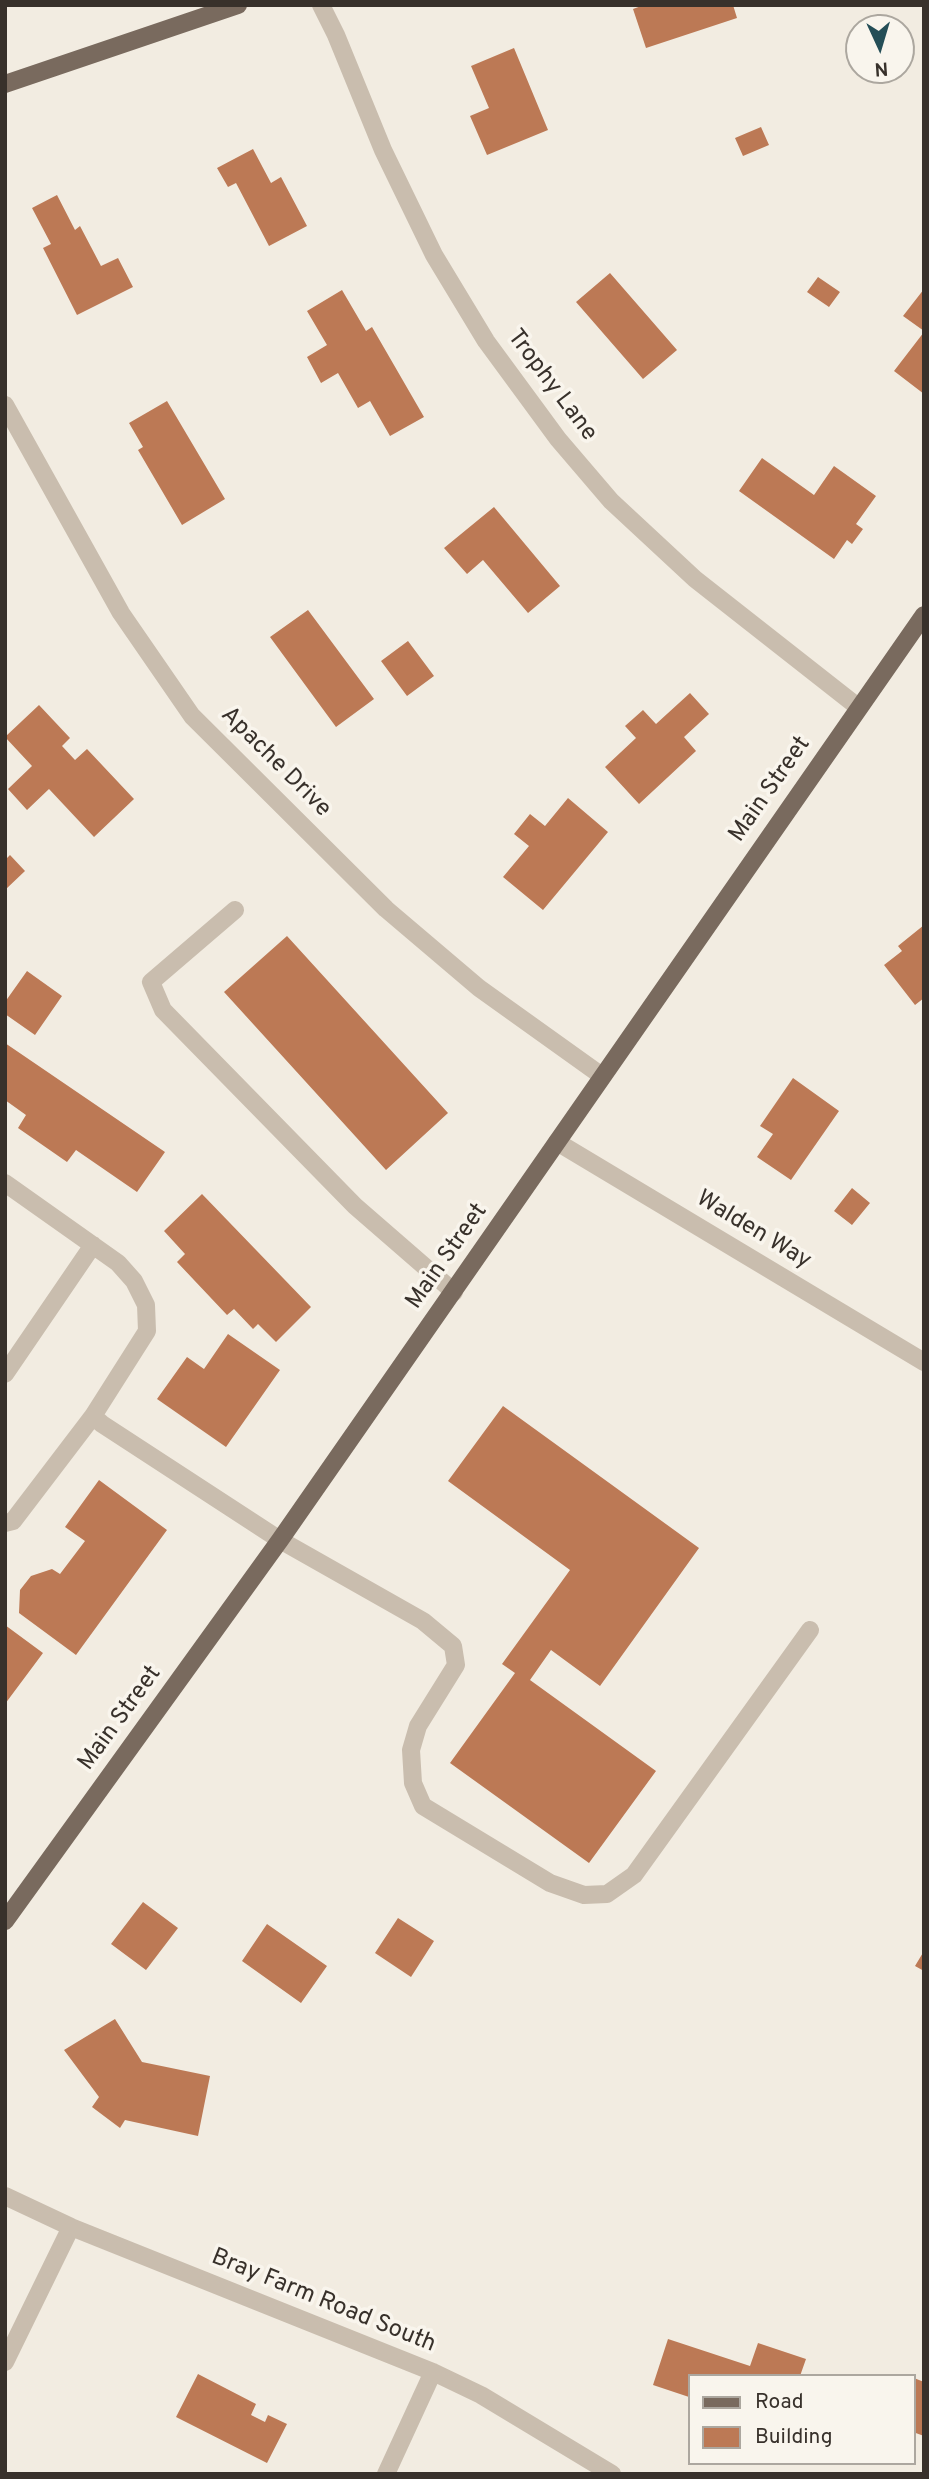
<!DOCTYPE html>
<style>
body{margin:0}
#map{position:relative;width:929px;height:2479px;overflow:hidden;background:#f2ece1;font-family:Overpass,sans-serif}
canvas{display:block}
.frame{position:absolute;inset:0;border:7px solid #38312b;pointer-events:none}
.legend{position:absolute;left:688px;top:2374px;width:228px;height:91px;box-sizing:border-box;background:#f9f5ed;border:2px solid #aca79f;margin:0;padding:9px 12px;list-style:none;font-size:21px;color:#38312b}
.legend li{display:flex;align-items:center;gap:14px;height:35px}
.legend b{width:35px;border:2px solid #aca79f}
.north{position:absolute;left:845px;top:14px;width:70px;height:70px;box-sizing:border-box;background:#f9f5ed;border:2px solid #aca79f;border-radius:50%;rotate:176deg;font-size:19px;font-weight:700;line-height:28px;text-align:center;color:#38312b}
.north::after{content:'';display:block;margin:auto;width:24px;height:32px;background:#244e57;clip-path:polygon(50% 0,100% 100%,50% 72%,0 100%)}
</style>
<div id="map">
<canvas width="929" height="2479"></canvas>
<div class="frame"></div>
<ul class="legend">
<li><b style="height:9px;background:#796a5e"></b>Road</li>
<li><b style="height:19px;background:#bc7955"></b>Building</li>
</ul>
<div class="north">N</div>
</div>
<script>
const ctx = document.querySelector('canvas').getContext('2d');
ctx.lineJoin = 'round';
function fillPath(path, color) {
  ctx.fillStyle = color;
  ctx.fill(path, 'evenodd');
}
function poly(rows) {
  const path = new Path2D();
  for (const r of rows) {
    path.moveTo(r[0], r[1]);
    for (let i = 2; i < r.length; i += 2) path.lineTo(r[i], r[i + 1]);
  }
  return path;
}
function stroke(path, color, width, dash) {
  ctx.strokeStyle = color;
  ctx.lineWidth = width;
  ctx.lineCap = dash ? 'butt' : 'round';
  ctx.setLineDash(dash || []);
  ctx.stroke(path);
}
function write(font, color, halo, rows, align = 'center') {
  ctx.font = font + ' Overpass,sans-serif';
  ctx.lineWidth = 7;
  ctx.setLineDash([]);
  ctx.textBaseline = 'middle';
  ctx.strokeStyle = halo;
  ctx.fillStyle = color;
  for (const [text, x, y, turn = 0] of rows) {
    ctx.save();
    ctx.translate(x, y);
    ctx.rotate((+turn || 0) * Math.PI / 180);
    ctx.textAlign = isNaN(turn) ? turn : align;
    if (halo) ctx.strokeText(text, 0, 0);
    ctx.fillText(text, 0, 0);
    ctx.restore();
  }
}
const building = poly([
 [644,5,733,5,737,18,646,48,633,9],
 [514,48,548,130,487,155,470,116,489,108,471,66],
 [761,127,769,145,743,156,735,138],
 [253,149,271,183,281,177,307,226,269,246,236,183,228,187,217,168],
 [57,195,75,230,80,226,101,266,118,258,133,287,77,315,43,248,51,244,32,208],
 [610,273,677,350,643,379,576,302],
 [818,277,840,292,829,307,807,292],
 [924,289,924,331,903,316],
 [342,290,366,331,372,327,424,417,390,436,370,401,358,408,338,373,321,383,307,357,327,345,307,311],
 [924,332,924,394,894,371],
 [167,401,225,499,182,525,138,450,143,447,129,423],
 [762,458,814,495,834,466,876,496,856,524,863,529,852,544,847,540,834,559,739,491],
 [494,507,560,586,528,613,483,560,467,574,444,548],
 [308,610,374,699,336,727,270,637],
 [408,641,434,676,407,696,381,661],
 [690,693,709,714,684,737,696,751,639,804,605,767,636,738,625,726,643,710,656,724],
 [39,705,70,738,62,746,75,760,87,749,134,799,94,837,49,789,27,810,8,789,32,766,5,737],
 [568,798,608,832,543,910,503,877,529,846,514,834,530,814,545,826],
 [10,855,25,871,5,890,5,860],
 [924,925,924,998,915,1005,884,965,902,951,898,946],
 [287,936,448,1113,386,1170,224,992],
 [27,971,62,996,35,1035,5,1014,5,1002],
 [5,1043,165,1152,137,1192,76,1150,67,1162,18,1128,26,1115,5,1100],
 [793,1078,839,1111,791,1180,757,1157,773,1134,760,1126],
 [852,1188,870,1203,852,1225,834,1211],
 [202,1194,311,1307,276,1342,258,1324,253,1329,234,1309,227,1315,177,1262,185,1254,164,1231],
 [228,1334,280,1370,226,1447,157,1399,187,1357,204,1369],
 [503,1406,699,1548,600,1686,551,1650,530,1680,656,1771,589,1863,450,1763,515,1673,502,1664,570,1570,448,1481],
 [99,1480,167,1530,76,1655,19,1613,20,1590,31,1576,52,1569,60,1574,85,1541,65,1527],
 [5,1625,43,1653,5,1704],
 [143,1902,178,1928,146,1970,111,1944],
 [398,1918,434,1941,411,1977,375,1953],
 [267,1924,327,1966,301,2003,242,1961],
 [924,1951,924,1971,915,1966],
 [115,2019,142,2062,210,2076,198,2136,125,2120,120,2128,92,2107,99,2097,64,2050],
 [668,2339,750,2366,758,2343,806,2359,800,2376,689,2376,689,2397,653,2385],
 [198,2374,256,2404,251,2415,265,2422,268,2415,287,2424,267,2463,176,2417],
 [914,2378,924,2382,924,2436,913,2432]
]);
const minor = poly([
 [321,5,336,35,383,150,434,255,486,341,558,439,611,501,695,579,858,707],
 [5,405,121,613,192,716,386,909,479,988,602,1076],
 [235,910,151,982,163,1010,355,1206,454,1292],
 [557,1142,924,1362],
 [5,1183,118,1263,134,1281,146,1305,147,1331,93,1416,13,1521,5,1523],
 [5,1374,93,1245],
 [93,1416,102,1424,280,1540,423,1621,453,1646,456,1665,418,1726,411,1750,413,1783,423,1806,550,1883,584,1895,607,1894,634,1875,810,1630],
 [5,2196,71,2227,433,2372,481,2395,612,2474],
 [5,2362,71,2227],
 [386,2474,433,2372]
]);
const major = poly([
 [5,84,238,5],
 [5,1921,280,1540,924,615]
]);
const streetNames = [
 ["Trophy Lane",551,386,53],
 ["Apache Drive",275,763,45],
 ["Main Street",771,790,-55],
 ["Walden Way",753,1231,31],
 ["Main Street",448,1257,-55],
 ["Main Street",121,1719,-54],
 ["Bray Farm Road South",323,2302,22]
];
fillPath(building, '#bc7955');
stroke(minor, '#c9bdae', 18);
stroke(major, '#796a5e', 18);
write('24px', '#38312b', '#f9f5ed', streetNames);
</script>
